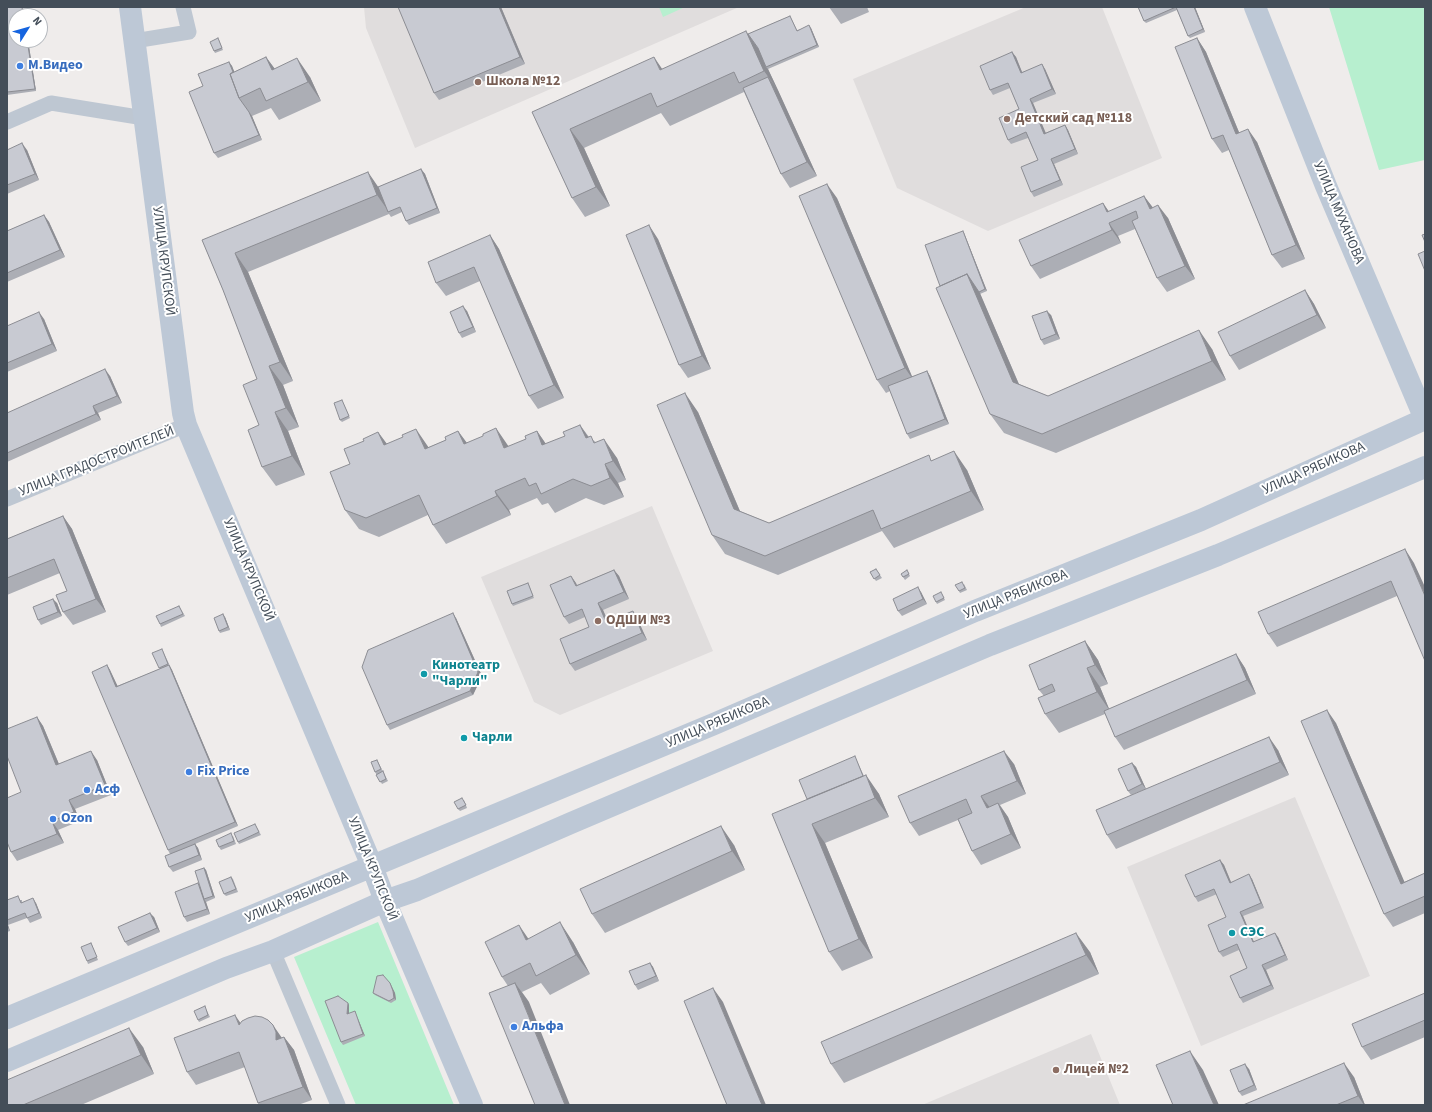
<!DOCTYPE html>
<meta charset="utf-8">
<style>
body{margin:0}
#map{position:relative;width:1432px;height:1112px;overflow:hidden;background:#efeceb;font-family:"Source Sans 3",sans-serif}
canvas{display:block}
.frame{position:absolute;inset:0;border:8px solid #444e59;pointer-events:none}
.north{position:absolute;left:8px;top:8px;width:40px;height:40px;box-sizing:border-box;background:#fff;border:1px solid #b4b8bd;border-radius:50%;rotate:53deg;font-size:11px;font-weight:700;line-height:16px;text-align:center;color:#444e59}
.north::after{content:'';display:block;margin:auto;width:14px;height:18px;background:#1564df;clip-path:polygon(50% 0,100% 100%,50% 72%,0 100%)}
</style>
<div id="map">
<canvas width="1432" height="1112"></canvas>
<div class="frame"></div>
<div class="north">N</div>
</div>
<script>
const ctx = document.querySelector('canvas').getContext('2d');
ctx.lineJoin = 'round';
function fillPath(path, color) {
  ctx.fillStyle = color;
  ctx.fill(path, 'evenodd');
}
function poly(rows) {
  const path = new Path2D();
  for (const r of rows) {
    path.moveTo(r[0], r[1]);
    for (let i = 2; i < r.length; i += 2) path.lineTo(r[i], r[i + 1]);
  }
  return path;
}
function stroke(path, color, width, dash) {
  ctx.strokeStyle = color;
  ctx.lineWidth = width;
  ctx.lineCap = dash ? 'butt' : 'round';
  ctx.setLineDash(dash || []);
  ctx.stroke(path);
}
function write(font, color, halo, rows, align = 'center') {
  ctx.font = font + ' "Source Sans 3",sans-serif';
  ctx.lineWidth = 4;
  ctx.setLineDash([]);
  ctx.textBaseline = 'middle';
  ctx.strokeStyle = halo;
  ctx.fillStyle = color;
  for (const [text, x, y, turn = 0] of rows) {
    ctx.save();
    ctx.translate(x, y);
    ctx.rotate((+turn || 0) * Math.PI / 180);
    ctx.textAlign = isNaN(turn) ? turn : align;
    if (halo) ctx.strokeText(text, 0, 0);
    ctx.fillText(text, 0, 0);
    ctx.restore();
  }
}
const education = poly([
 [364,7,739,7,415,148,366,28],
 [1026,7,1102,7,1162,158,988,231,897,188,853,79],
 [652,506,713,651,560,715,534,702,481,577],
 [1295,797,1370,976,1201,1046,1127,867],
 [1091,1034,1120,1105,922,1105]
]);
const green = poly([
 [659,7,685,7,663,17],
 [1329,7,1425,7,1425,160,1379,170],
 [378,922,454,1105,356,1105,294,957]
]);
const street = poly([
 [134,41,189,32,183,7],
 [7,122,51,103,144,118],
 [7,499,186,425],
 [273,951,338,1105]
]);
const secondary = poly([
 [130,7,183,413,186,425,372,866,385,901,472,1105],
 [1255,7,1326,186,1425,419],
 [7,1018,714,724,975,611,1201,520,1425,419],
 [7,1061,226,968,273,951,385,901,417,890,571,823,990,645,1218,555,1425,467]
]);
const wall = poly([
 [7,7,16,40,28,40,36,91,7,95],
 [501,7,525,64,439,100,434,93],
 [829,7,867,7,869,12,841,24],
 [1138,7,1195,7,1205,32,1190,38,1188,36,1177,10,1146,23,1144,21],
 [790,16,797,30,811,28,819,47,768,69,817,176,790,188,781,174,744,92,670,126,661,113,584,148,610,206,585,217,572,198,532,112,662,69,748,34],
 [1197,38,1206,52,1239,132,1257,142,1305,259,1282,268,1272,255,1229,150,1222,153,1212,139],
 [219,40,223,50,215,53,214,51],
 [1012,52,1016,57,1022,72,1045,69,1056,94,1033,103,1045,133,1065,125,1068,130,1078,154,1054,164,1063,185,1034,197,1031,192,1038,160,1028,138,1011,144,1008,140,1019,109,1010,88,993,95,990,90],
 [266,57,275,69,310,77,321,101,279,120,271,108,252,116,262,140,218,158,214,153,229,62,232,66,234,72],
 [7,150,27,150,39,180,7,194],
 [421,169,425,174,440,213,409,225,406,221,402,212,391,217,389,214,248,272,293,381,283,385,299,427,288,431,305,475,276,486,262,467,259,425,257,379,223,290,202,240,378,187],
 [1144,196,1153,208,1168,218,1195,279,1167,292,1157,278,1135,229,1118,236,1121,243,1040,279,1031,266,1103,203,1109,212],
 [837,198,912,377,927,371,930,376,949,424,910,439,907,434,890,391,886,393,877,380],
 [44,215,49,222,65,257,7,282,7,231],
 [964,233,987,291,980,294,1019,384,1048,396,1212,349,1226,380,1056,453,1004,433,990,414,940,286],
 [490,235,499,249,564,398,538,409,529,396,480,281,446,296,436,283],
 [658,239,711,369,688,378,679,365],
 [1305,290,1314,304,1326,328,1239,370,1230,356],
 [467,311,476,332,462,338,459,333],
 [1051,315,1060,339,1044,345,1041,340],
 [44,319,57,351,7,372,7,326],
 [110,376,122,403,98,413,101,420,7,462,7,413],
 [342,400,350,418,342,422,340,420],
 [698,412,740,511,769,523,933,460,967,470,984,510,894,548,882,531,778,575,725,554,712,535],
 [580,425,589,437,617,458,626,480,618,483,624,497,604,505,586,498,555,513,548,503,542,505,537,498,509,510,511,515,446,544,433,525,428,515,379,537,359,529,345,510,350,464,378,432,387,444,429,447,446,440,458,431,467,443,509,447,526,439,537,431,546,444,565,436],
 [63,516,72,529,106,612,73,625,63,612,67,591,60,573,7,595,7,539],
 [1414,563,1397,596,1277,647,1268,634],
 [876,569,882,578,876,581,870,572],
 [614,570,619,576,629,599,603,610,608,621,637,618,647,640,575,671,570,664,589,627,585,617,569,624,564,617,571,576,577,585],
 [907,570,910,576,905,580,901,574],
 [964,584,967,590,960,593,959,591],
 [529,585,534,598,513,606,512,604],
 [921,592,927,604,902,616,898,611],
 [942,594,945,600,937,604,936,602],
 [57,603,62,616,41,625,38,620],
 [179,606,185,616,161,627,160,624],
 [225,617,230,630,220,633,219,631],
 [456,618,482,676,473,695,390,730,387,725],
 [1085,641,1098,660,1108,684,1100,687,1109,709,1236,654,1245,668,1256,694,1124,750,1115,737,1105,714,1059,733,1045,714,1044,696,1039,690],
 [163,651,170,666,172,670,238,826,195,844,198,848,202,860,173,872,169,867,170,854,168,850,107,665,110,670,117,686,160,669,159,668],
 [37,717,43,726,59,764,97,760,111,795,75,809,80,821,58,830,64,843,17,861,11,852,21,792],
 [1336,723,1404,882,1425,873,1425,913,1393,927,1384,914],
 [1278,750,1289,775,1116,849,1107,835],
 [856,759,864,776,879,794,889,817,825,843,873,958,842,971,829,952,807,799],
 [377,760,388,781,382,784,375,772],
 [1132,763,1136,767,1146,789,1131,795,1128,791],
 [1014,764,1026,794,1000,805,1008,817,1021,848,981,865,972,851,958,820,919,836,910,823],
 [464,800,467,808,460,811,458,809],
 [255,824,261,835,239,844,238,842],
 [233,836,236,844,221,850,219,847],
 [734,845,745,870,605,933,592,914],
 [1220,860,1224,865,1231,882,1252,879,1264,908,1243,916,1254,942,1278,937,1288,960,1266,970,1274,989,1243,1003,1240,998,1247,968,1239,950,1223,957,1219,952,1226,917,1217,894,1198,902,1195,897],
 [204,868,206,870,215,898,206,902,210,914,187,922,184,917,200,886],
 [231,877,233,879,238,892,226,896,224,894],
 [7,900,22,900,22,902,36,903,42,918,30,923,27,918,8,925,10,931,7,932],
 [154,917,160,932,128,946,125,942],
 [528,939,573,942,590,974,550,995,541,983,522,992,529,1002,508,986,502,977],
 [91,943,92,945,98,960,88,964,87,961],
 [1090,952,1099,974,844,1083,831,1064],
 [650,963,653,967,659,981,638,990,635,985],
 [390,983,395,993,396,1000,391,1003,375,995,373,993],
 [1425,993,1425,1037,1371,1060,1362,1047],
 [348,1003,349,1005,349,1014,355,1011,356,1014,365,1036,343,1045,341,1042],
 [206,1009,210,1017,199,1022,198,1020],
 [241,1023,282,1038,284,1037,294,1050,312,1100,298,1105,259,1105,258,1103,245,1067,196,1085,187,1072],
 [143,1047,154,1074,81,1105,7,1105],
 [1249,1069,1257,1090,1242,1096,1239,1092],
 [1354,1077,1365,1105,1243,1105]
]);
const shadedWall = poly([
 [22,7,23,7,24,16,23,16],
 [499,7,501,7,525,64,520,57],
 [1194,7,1195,7,1205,32,1203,29],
 [809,25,811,28,819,47,817,45],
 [746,31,759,50,766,67,768,69,778,90,764,71],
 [1197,38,1206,52,1245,147,1236,134],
 [27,40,28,40,36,91,35,89],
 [1012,52,1016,57,1024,77,1021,73],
 [266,57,280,76,272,70],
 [654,57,667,76,660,70],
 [297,58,310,77,321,101,308,82],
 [229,62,232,66,244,95,243,96],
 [1042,64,1045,69,1056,94,1052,89],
 [768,77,778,90,817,176,807,162],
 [1030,99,1033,103,1048,138,1044,134],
 [249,112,252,116,262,140,259,135],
 [1065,125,1068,130,1078,154,1075,149],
 [570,129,584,148,610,206,596,187],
 [1248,129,1257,142,1305,259,1296,245],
 [22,143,27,150,39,180,35,174],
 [1051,159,1054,164,1063,185,1060,180],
 [421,169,425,174,440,213,437,208],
 [368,172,381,191,389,212,377,195],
 [827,184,837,198,914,381,905,368],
 [1144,196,1154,209,1150,209],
 [1103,203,1112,216,1107,212],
 [1158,205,1168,218,1195,279,1185,266],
 [44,215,49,222,65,257,60,250],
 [1109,223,1118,236,1121,243,1112,230],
 [649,225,658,239,711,369,702,356],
 [963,231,964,233,987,291,985,289],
 [490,235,499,249,564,398,554,385],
 [235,253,248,272,293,381,280,362],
 [967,274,980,293,1026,401,1013,382],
 [1305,290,1314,304,1326,328,1317,315],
 [463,306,467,311,476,332,473,327],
 [1047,311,1051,315,1060,339,1056,334],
 [39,312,44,319,57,351,52,344],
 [1199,330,1212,349,1226,380,1212,361],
 [269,366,283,385,299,427,286,408],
 [105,369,110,376,122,403,117,396],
 [927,371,930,376,949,424,945,419],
 [685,393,698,412,747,528,734,509],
 [93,406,98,413,101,420,96,414],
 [275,412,288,431,305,475,292,456],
 [580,425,593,444,586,438],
 [496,428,509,447,504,448],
 [416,429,429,448,425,449],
 [458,431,472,450,464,444],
 [537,431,550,450,542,445],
 [378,432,392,451,384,445],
 [604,439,617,458,626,480,613,461],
 [954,451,967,470,984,510,971,491],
 [605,464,618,483,624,497,610,478],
 [495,491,509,510,511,515,497,496],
 [63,516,72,529,106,612,96,599],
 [1405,549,1414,563,1425,587,1425,596],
 [614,570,619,576,629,599,624,592],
 [571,576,576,583,580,593,576,586],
 [918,587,921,592,927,604,923,599],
 [53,599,57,603,62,616,58,612],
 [598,603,603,610,611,629,606,622],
 [633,611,637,618,647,640,642,633],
 [453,613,456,618,482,676,473,695,470,691],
 [223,614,225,617,230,630,228,627],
 [1085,641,1098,660,1108,684,1095,665],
 [1236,654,1245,668,1256,694,1247,680],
 [107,665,110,670,120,691,116,687],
 [169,665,172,670,238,826,235,822],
 [1087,668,1100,687,1110,711,1097,692],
 [1327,710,1336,723,1411,897,1401,884],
 [37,717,43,726,63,774,56,765],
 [1269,737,1278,750,1289,775,1280,762],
 [91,751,97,760,111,795,105,785],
 [1004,751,1014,764,1026,794,1017,781],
 [1132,763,1136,767,1146,789,1142,784],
 [866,775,879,794,889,817,875,798],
 [981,796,991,809,987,808],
 [69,800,75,809,80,821,74,812],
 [998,803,1008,817,1021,848,1011,834],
 [52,821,58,830,64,843,57,834],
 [812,824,825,843,873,958,859,939],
 [721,826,734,845,745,870,732,851],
 [195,844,198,848,202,860,199,855],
 [1220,860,1224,865,1233,887,1230,883],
 [204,868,206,870,215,898,213,896],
 [1249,874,1252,879,1264,908,1261,903],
 [198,883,201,888,204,899,206,902,210,914,207,909],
 [33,898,36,903,42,918,39,913],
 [1240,912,1243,916,1256,947,1253,942],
 [150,913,154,917,160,932,157,928],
 [560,922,573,942,590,974,576,955],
 [7,924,8,925,10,931,7,926],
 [519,925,532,944,526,940],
 [1076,933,1090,952,1099,974,1086,955],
 [1275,933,1278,937,1288,960,1285,955],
 [650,963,653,967,659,981,656,976],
 [1262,965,1266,970,1274,989,1271,985],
 [390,983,395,993,396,1000,394,998],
 [515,983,529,1002,570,1105,565,1105],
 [713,988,723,1002,766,1105,762,1105],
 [348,1003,349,1005,349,1017,347,1014],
 [355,1011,356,1014,365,1036,363,1034],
 [235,1015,244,1028,239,1025],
 [273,1025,282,1038,276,1040],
 [129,1028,143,1047,154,1074,141,1055],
 [284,1037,294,1050,312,1100,303,1087],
 [1190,1051,1203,1070,1219,1105,1214,1105],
 [1344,1063,1354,1077,1365,1105,1364,1105,1358,1096],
 [1245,1064,1249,1069,1257,1090,1254,1085]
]);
const building = poly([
 [7,7,22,7,23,16,16,16,16,40,27,40,35,89,7,92,7,7],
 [398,7,499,7,520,57,434,93,398,7],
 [1138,7,1194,7,1203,29,1188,36,1176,7,1144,21,1138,7],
 [790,16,797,31,809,25,817,45,766,67,758,48,748,34,790,16],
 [746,31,764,71,739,83,734,72,657,107,651,93,570,129,596,187,572,198,532,112,654,57,660,70,746,31],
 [218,38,222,48,214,51,210,42,218,38],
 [1197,38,1236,134,1248,129,1296,245,1272,255,1223,135,1212,139,1175,47,1197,38],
 [1012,52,1021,73,1042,64,1052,89,1030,99,1044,134,1065,125,1075,149,1051,159,1060,180,1031,192,1021,167,1038,160,1026,132,1008,140,999,118,1019,109,1008,83,990,90,980,66,1012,52],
 [266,57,272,70,297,58,308,82,266,101,260,88,239,98,230,74,266,57],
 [229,62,233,72,230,74,239,98,249,112,259,135,214,153,189,92,203,86,198,74,229,62],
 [768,77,807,162,781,174,743,88,768,77],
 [22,143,35,174,7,185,7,150,22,143],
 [421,169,437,208,406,221,400,207,388,212,378,187,421,169],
 [368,172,377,195,235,253,280,362,269,366,286,408,275,412,292,456,262,467,248,430,259,425,243,385,257,379,223,290,202,240,368,172],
 [827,184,905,368,877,380,799,196,827,184],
 [1144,196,1150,209,1158,205,1185,266,1157,278,1132,221,1138,218,1136,211,1109,223,1112,230,1031,266,1019,240,1103,203,1107,212,1144,196],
 [44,215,60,250,7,273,7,231,44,215],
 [649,225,702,356,679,365,626,235,649,225],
 [963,231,985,289,979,292,967,274,940,286,925,245,963,231],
 [1425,234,1425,242,1422,235,1425,234],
 [490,235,554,385,529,396,474,267,436,283,428,262,490,235],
 [1425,251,1425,271,1418,254,1425,251],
 [967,274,1013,382,1048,396,1199,330,1212,361,1042,434,990,414,936,288,967,274],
 [1305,290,1317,315,1230,356,1218,332,1305,290],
 [463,306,473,327,459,333,450,312,463,306],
 [1047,311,1056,334,1041,340,1032,316,1047,311],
 [39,312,52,344,7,363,7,326,39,312],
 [105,369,117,396,93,406,96,414,7,453,7,413,105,369],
 [927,371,945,419,907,434,888,386,927,371],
 [685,393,734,509,769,523,929,455,931,461,954,451,971,491,881,529,873,510,765,556,712,535,657,405,685,393],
 [342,400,349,416,340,420,334,403,342,400],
 [580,425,586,438,591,436,594,443,604,439,613,461,605,464,610,478,591,486,573,479,541,494,536,483,529,486,525,478,495,491,497,496,433,525,419,495,366,518,345,510,330,472,350,464,344,449,364,441,363,439,378,432,384,445,403,437,402,435,416,429,425,449,446,440,445,437,458,431,464,444,483,436,483,434,496,428,504,448,526,439,525,436,537,431,542,445,565,436,563,432,580,425],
 [63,516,96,599,63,612,56,595,67,591,54,559,7,578,7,539,63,516],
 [1405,549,1425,596,1425,661,1391,581,1268,634,1258,612,1405,549],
 [876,569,880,575,874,579,870,572,876,569],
 [614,570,624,592,598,603,606,622,633,611,642,633,570,664,560,639,589,627,582,609,564,617,550,585,571,576,576,586,614,570],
 [907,570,909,574,903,577,901,574,907,570],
 [962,582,965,588,959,591,955,585,962,582],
 [528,583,533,596,512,604,507,591,528,583],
 [918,587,923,599,898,611,893,599,918,587],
 [941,592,944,598,936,602,933,596,941,592],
 [53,599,58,612,38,620,33,607,53,599],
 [179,606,183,614,160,624,156,616,179,606],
 [453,613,478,672,470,691,387,725,362,667,368,650,453,613],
 [223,614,228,627,219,631,214,618,223,614],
 [1085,641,1095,665,1087,668,1097,692,1045,714,1038,698,1055,691,1052,684,1039,690,1029,665,1085,641],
 [162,649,168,664,159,668,152,653,162,649],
 [1236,654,1247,680,1115,737,1104,711,1236,654],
 [107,665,116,687,169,665,235,822,168,850,92,672,107,665],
 [1327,710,1401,884,1425,873,1425,896,1384,914,1301,721,1327,710],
 [37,717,56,765,91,751,105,785,69,800,74,812,52,821,57,834,11,852,7,842,7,798,21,792,7,756,7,729,37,717],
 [1269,737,1280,762,1107,835,1096,810,1269,737],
 [1004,751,1017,781,981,796,987,808,998,803,1011,834,972,851,958,819,972,813,966,799,910,823,898,796,1004,751],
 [855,756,863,776,807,799,799,780,855,756],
 [377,760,381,769,375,772,371,762,377,760],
 [1132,763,1142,784,1128,791,1118,769,1132,763],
 [383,771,386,779,380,782,376,775,383,771],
 [866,775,875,798,812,824,859,939,829,952,772,814,866,775],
 [462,798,466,805,458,809,454,802,462,798],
 [255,824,259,832,238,842,234,833,255,824],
 [721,826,732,851,592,914,580,889,721,826],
 [231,833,234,841,219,847,216,840,231,833],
 [195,844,199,855,169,867,165,856,195,844],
 [1220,860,1230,883,1249,874,1261,903,1240,912,1253,942,1275,933,1285,955,1262,965,1271,985,1240,998,1230,976,1247,968,1237,944,1219,952,1208,925,1226,917,1214,889,1195,897,1185,875,1220,860],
 [204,868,213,896,204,899,195,871,204,868],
 [231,877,236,889,224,894,219,882,231,877],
 [198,883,207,909,184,917,175,892,198,883],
 [18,896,21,903,33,898,39,913,27,918,25,913,7,920,7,900,18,896],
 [150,913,157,928,125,942,118,927,150,913],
 [560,922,576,955,536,976,530,963,502,977,485,942,519,925,526,940,560,922],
 [1076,933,1086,955,831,1064,821,1042,1076,933],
 [91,943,97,957,87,961,81,947,91,943],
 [650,963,656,976,635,985,629,971,650,963],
 [383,975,390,983,393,991,394,998,389,1001,373,993,377,976,383,975],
 [515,983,565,1105,535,1105,489,993,515,983],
 [713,988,762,1105,727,1105,684,1001,713,988],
 [1425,993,1425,1020,1362,1047,1352,1024,1425,993],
 [338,996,348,1003,347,1014,355,1011,363,1034,341,1042,325,1001,338,996],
 [205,1006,208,1015,198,1020,194,1011,205,1006],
 [235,1015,239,1025,242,1021,248,1018,255,1016,262,1017,268,1020,273,1025,276,1032,276,1040,284,1037,303,1087,258,1103,239,1052,187,1072,174,1038,235,1015],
 [129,1028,141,1055,23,1105,7,1105,7,1080,129,1028],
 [1190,1051,1214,1105,1173,1105,1156,1065,1190,1051],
 [1344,1063,1358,1096,1336,1105,1243,1105,1344,1063],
 [1245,1064,1254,1085,1239,1092,1230,1070,1245,1064]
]);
const markers = [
 [20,66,4,"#3f7fe0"],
 [478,82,4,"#8d6e63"],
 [1007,119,4,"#8d6e63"],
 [598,621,4,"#8d6e63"],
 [424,674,4,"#0f9aa8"],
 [464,738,4,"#0f9aa8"],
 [189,772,4,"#3f7fe0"],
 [87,790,4,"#3f7fe0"],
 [53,819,4,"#3f7fe0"],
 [1232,933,4,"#0f9aa8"],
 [514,1027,4,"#3f7fe0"],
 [1056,1070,4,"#8d6e63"]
];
const shopNames = [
 ["М.Видео",28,66],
 ["Fix Price",197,772],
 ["Асф",95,790],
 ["Ozon",61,819],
 ["Альфа",522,1027]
];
const educationNames = [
 ["Школа №12",486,82],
 ["Детский сад №118",1015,119],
 ["ОДШИ №3",606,621],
 ["Лицей №2",1064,1070]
];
const streetNames = [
 ["УЛИЦА МУХАНОВА",1338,213,67],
 ["УЛИЦА КРУПСКОЙ",163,261,83],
 ["УЛИЦА ГРАДОСТРОИТЕЛЕЙ",97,462,-22],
 ["УЛИЦА РЯБИКОВА",1314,469,-24],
 ["УЛИЦА КРУПСКОЙ",248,570,67],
 ["УЛИЦА РЯБИКОВА",1016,595,-22],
 ["УЛИЦА РЯБИКОВА",718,723,-23],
 ["УЛИЦА КРУПСКОЙ",372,869,68],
 ["УЛИЦА РЯБИКОВА",297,898,-23]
];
const cultureNames = [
 ["Кинотеатр",432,666],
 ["\"Чарли\"",432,682],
 ["Чарли",472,738],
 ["СЭС",1240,933]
];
fillPath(education, '#e0dddd');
fillPath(green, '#b7efcf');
stroke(street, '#bec7d2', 15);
stroke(secondary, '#bdc8d6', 22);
fillPath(wall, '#acaeb5');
fillPath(shadedWall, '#8c8d93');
fillPath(building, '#c8cad2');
stroke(building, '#8c8d93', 1);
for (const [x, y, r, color] of markers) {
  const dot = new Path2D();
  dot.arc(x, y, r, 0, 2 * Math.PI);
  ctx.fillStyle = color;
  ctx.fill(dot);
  stroke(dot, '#fff', 1.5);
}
write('bold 14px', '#366cbe', '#fff', shopNames, 'left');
write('bold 14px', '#785e54', '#fff', educationNames, 'left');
write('14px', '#444e59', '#fff', streetNames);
write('bold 14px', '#0d838f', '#fff', cultureNames, 'left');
</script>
